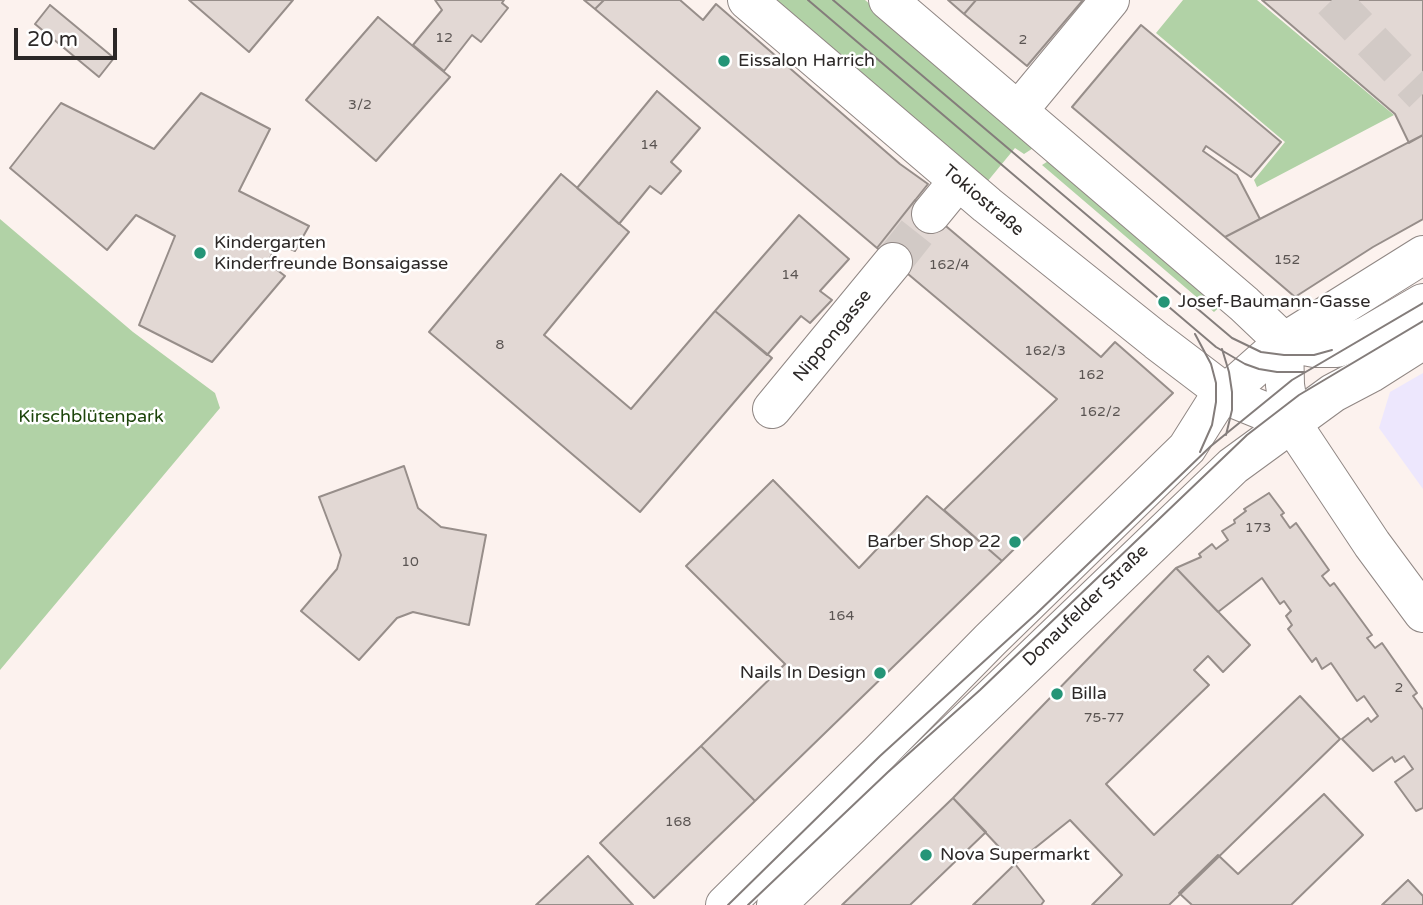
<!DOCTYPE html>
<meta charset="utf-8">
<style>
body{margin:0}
#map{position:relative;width:1423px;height:905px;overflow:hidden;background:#fcf2ee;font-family:"Varela Round",sans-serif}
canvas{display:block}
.scale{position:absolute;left:14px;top:28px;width:103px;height:32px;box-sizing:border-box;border:4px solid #2c2827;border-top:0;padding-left:9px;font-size:21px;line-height:24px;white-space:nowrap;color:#2c2827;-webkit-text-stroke:5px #fff;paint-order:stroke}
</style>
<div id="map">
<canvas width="1423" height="905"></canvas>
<div class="scale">20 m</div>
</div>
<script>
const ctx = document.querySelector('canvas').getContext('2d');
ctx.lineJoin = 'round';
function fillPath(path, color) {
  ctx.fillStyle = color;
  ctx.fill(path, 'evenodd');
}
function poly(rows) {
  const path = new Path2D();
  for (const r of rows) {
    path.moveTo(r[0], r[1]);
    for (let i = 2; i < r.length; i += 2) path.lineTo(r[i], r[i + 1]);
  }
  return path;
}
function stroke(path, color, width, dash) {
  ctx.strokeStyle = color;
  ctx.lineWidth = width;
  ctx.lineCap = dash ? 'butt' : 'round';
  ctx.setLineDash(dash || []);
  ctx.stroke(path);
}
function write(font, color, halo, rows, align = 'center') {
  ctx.font = font + ' "Varela Round",sans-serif';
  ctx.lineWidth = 5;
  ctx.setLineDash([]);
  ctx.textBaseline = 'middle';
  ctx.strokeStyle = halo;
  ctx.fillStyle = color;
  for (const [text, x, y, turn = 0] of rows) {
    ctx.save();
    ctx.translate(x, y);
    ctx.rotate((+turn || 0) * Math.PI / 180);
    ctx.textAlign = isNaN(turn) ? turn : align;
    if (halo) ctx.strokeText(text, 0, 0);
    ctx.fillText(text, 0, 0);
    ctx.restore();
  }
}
const education = poly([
 [1423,373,1423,489,1379,428,1390,392]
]);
const green = poly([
 [774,0,865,0,1038,145,1024,154,1015,148,987,182],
 [1183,0,1257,0,1394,115,1257,187,1254,180,1285,142,1156,33],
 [1053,158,1223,304,1214,312,1042,165],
 [0,219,133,332,215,393,220,408,0,670]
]);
const building = poly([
 [189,0,293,0,249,52,189,0],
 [435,0,504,0,502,3,508,8,481,42,472,35,444,71,413,45,442,10,435,0],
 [584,0,604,0,595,9,584,0],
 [604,0,680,0,703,20,716,4,900,164,928,184,877,248,595,9,604,0],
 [948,0,976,0,964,14,948,0],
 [976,0,1083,0,1027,66,964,14,976,0],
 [1262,0,1423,0,1423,135,1409,143,1395,114,1262,0],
 [50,5,114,58,99,77,35,24,50,5],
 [378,17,450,77,376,161,306,100,378,17],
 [1141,25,1281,142,1251,177,1206,146,1203,151,1237,175,1260,219,1225,237,1072,107,1141,25],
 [657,91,700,128,671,162,681,171,661,194,650,186,619,224,577,188,657,91],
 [201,93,270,129,239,191,309,226,295,251,277,243,268,263,285,276,212,362,139,325,175,236,136,215,107,250,10,168,61,103,154,149,201,93],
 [1423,135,1423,219,1373,247,1295,297,1225,237,1423,135],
 [561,174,629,232,544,335,631,409,715,311,772,358,640,512,429,332,561,174],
 [915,200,1101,357,1115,342,1173,393,1002,561,944,510,1057,399,877,248,915,200],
 [799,215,849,259,820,291,832,300,810,323,801,316,767,355,715,311,799,215],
 [404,466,418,508,441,527,486,535,469,625,413,612,397,618,359,660,301,611,337,569,341,555,319,497,404,466],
 [773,480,859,568,927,496,1002,561,755,801,701,746,785,664,686,566,773,480],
 [1269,493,1284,513,1281,515,1290,528,1296,523,1329,570,1322,576,1330,586,1334,583,1372,635,1367,638,1375,648,1382,643,1417,693,1413,696,1423,710,1423,808,1416,811,1395,782,1413,769,1404,756,1395,762,1392,757,1373,771,1342,739,1368,718,1371,722,1378,716,1364,696,1357,701,1331,663,1322,669,1316,658,1312,662,1288,629,1292,625,1286,616,1291,611,1284,601,1280,604,1262,578,1218,612,1176,568,1201,557,1199,554,1212,544,1216,549,1228,540,1222,531,1235,523,1234,520,1246,511,1244,509,1269,493],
 [1176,568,1250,645,1223,672,1208,656,1194,670,1209,685,1106,784,1154,835,1300,696,1340,739,1169,905,1092,905,1122,875,1070,820,1015,864,953,798,1176,568],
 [701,746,755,801,654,898,600,843,701,746],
 [1324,794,1363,835,1291,905,1192,905,1179,893,1218,855,1238,874,1324,794],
 [953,798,986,832,910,905,842,905,953,798],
 [588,856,633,905,536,905,588,856],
 [1015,864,1044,901,1041,905,973,905,1015,864],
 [1408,880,1423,896,1423,905,1382,905,1408,880]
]);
const minorTunnel = poly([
 [1332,0,1423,94],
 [893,262,931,214]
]);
const minor = poly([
 [747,0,987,205,1157,341,1232,398,1291,422,1372,544,1423,613],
 [888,0,1244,304,1284,342,1285,385,1291,422],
 [1018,111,1110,0],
 [931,214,958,181],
 [1284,342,1315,348,1337,348,1368,335,1423,303],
 [772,409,893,262]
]);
const major = poly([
 [725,905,878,754,990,640,1187,448,1216,402,1284,342,1423,255],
 [776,905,1233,466,1333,393,1371,373,1423,340]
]);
const tram = poly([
 [808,0,1216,347,1245,364,1259,369,1277,372,1304,372],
 [833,0,1232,338,1261,352,1284,355,1314,355,1332,350],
 [1195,334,1211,364,1216,383,1216,402,1212,425,1200,452],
 [1222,349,1229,372,1232,392,1232,410,1226,435],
 [728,905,880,756,1036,614,1211,446,1292,380,1423,303],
 [748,905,888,772,980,690,1247,435,1299,395,1423,321]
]);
const markers = [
 [724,61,7,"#249577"],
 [200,253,7,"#249577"],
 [1164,302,7,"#249577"],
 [1015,542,7,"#249577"],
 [880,673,7,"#249577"],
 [1057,694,7,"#249577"],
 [926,855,7,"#249577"]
];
const numberNames = [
 ["12",444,38],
 ["2",1023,40],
 ["3/2",360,105],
 ["14",649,145],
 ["152",1287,260],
 ["162/4",949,265],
 ["14",790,275],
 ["8",500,345],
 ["162/3",1045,351],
 ["162",1091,375],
 ["162/2",1100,412],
 ["173",1258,528],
 ["10",410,562],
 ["164",841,616],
 ["2",1399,688],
 ["75-77",1104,718],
 ["168",678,822]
];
const poiNames = [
 ["Eissalon Harrich",738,61],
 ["Kindergarten",214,243],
 ["Kinderfreunde Bonsaigasse",214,264],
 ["Josef-Baumann-Gasse",1178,302],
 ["Barber Shop 22",1001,542,"right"],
 ["Nails In Design",866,673,"right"],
 ["Billa",1071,694],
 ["Nova Supermarkt",940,855]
];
const streetNames = [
 ["Tokiostraße",983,201,40],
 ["Nippongasse",833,336,-51],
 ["Donaufelder Straße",1086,606,-44]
];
const parkNames = [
 ["Kirschblütenpark",91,417]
];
fillPath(education, '#ede7fd');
fillPath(green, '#b1d2a6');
fillPath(building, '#e2d8d4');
stroke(building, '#978e8a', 2);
stroke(minorTunnel, '#d2cac6', 38, [38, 19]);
stroke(minor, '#908784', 40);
stroke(major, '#908784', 40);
stroke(minor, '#fff', 38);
stroke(major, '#fff', 38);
stroke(tram, '#847d7b', 2);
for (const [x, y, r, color] of markers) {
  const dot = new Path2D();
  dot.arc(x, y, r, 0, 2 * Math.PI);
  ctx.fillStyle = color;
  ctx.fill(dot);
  stroke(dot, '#fff', 2.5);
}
write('14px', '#5a5452', null, numberNames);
write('18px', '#2c2827', '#fff', poiNames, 'left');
write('18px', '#2c2827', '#fff', streetNames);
write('18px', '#1d450b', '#fff', parkNames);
</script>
